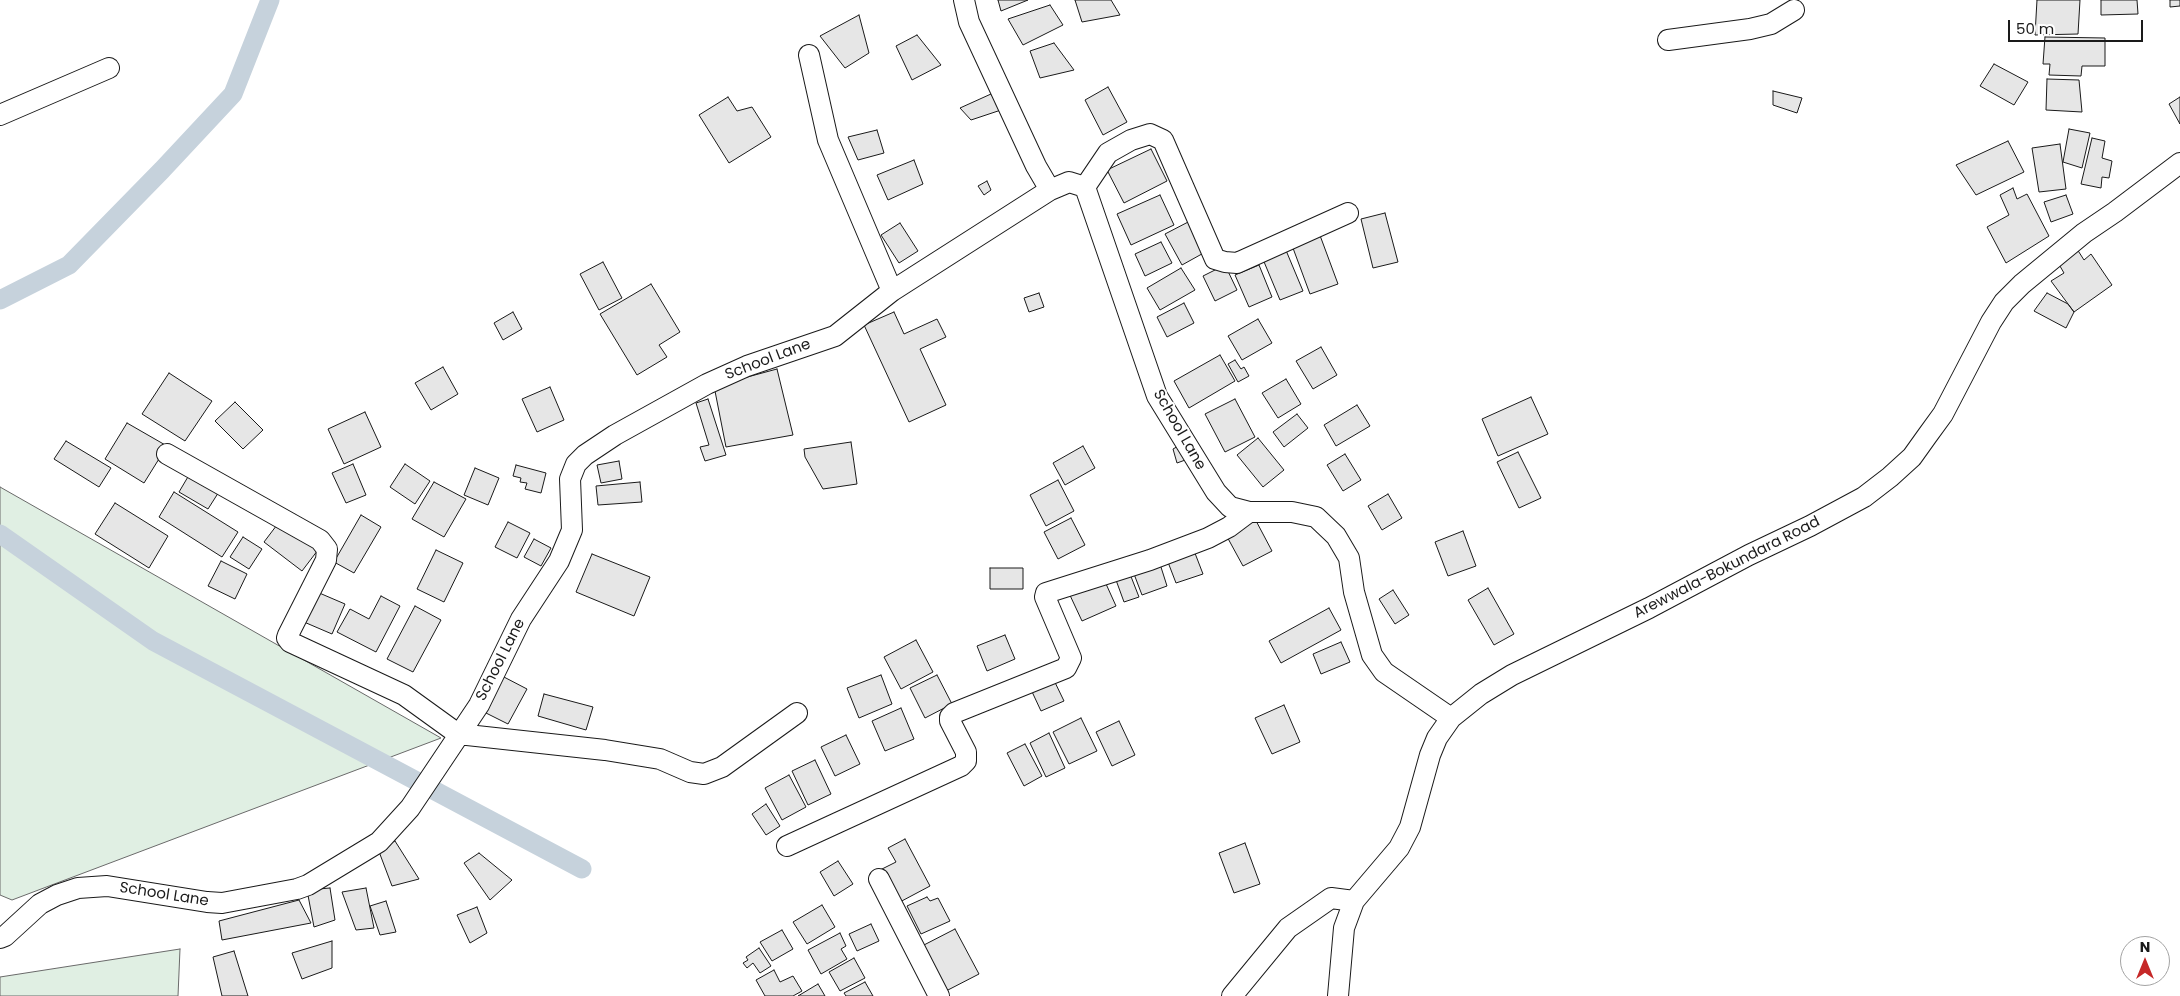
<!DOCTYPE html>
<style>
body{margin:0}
#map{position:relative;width:2180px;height:996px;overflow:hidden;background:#fff;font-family:Poppins,sans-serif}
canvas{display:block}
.north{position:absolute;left:2120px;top:936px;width:50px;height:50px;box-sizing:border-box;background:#fff;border:1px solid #a3a3a3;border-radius:50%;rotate:0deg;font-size:14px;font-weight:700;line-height:20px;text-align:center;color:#1a1a1a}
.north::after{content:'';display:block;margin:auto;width:18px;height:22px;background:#c62828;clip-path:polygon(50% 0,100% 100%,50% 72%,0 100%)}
.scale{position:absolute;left:2008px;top:20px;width:135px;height:22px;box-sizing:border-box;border:2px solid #1a1a1a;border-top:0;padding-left:6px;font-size:15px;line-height:18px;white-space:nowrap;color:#1a1a1a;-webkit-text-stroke:4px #fff;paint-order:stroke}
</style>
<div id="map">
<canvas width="2180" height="996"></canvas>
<div class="north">N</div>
<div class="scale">50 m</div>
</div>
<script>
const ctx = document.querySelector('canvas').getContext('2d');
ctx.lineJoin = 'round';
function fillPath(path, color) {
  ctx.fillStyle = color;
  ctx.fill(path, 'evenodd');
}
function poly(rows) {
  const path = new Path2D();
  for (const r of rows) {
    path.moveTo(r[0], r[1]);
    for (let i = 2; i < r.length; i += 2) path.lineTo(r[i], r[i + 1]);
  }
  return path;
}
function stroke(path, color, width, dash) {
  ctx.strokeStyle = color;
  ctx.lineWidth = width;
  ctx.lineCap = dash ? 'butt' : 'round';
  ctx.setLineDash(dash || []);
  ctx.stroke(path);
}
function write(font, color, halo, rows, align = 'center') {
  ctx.font = font + ' Poppins,sans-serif';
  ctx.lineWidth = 4;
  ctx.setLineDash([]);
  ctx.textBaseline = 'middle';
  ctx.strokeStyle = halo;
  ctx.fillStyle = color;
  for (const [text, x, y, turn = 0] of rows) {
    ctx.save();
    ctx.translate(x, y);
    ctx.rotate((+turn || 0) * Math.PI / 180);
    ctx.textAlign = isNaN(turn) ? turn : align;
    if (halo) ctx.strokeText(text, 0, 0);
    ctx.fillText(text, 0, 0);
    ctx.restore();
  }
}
const green = poly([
 [0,487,441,738,12,900,0,895,0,487],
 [180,949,178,996,0,996,0,977,180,949]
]);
const canal = poly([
 [0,300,69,265,162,170,233,94,270,0],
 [0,534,153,641,582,869]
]);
const building = poly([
 [998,0,1028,0,1001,11,998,0],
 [1075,0,1111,0,1120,15,1082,22,1075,0],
 [2037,0,2080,0,2078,34,2035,35,2037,0],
 [2101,0,2137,0,2138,14,2101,15,2101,0],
 [2170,0,2180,0,2180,6,2170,7,2170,0],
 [1050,5,1063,25,1023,45,1008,19,1050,5],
 [859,15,869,53,845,68,820,36,859,15],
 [917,35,941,65,912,80,896,46,917,35],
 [2045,37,2105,38,2105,66,2082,66,2081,76,2049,75,2050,64,2043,64,2045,37],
 [1054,43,1074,70,1040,78,1030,51,1054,43],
 [1994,64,2028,82,2014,105,1980,86,1994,64],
 [2047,79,2079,80,2082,112,2046,110,2047,79],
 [1108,87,1127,122,1103,135,1085,100,1108,87],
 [1773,91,1802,98,1797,113,1773,105,1773,91],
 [991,94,1004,109,971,120,960,108,991,94],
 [728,97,737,111,752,107,771,137,729,163,699,115,728,97],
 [2180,97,2180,124,2169,104,2180,97],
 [2069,129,2090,133,2082,168,2063,162,2069,129],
 [877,130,884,153,858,160,848,137,877,130],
 [2092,138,2105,141,2102,158,2112,161,2109,178,2102,177,2101,188,2081,184,2092,138],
 [2008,141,2024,172,1976,195,1956,165,2008,141],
 [2060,144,2066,189,2039,192,2032,148,2060,144],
 [1151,149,1167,181,1124,203,1107,170,1151,149],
 [914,160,923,184,888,200,877,175,914,160],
 [987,181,991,190,984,195,978,186,987,181],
 [2013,188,2017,199,2027,194,2049,236,2006,263,1987,227,2009,215,2000,195,2013,188],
 [1160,195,1174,225,1131,245,1117,214,1160,195],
 [2066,195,2073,214,2051,222,2044,202,2066,195],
 [1385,213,1398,262,1373,268,1361,219,1385,213],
 [1192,220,1209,250,1182,265,1165,234,1192,220],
 [900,223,918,251,899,263,881,235,900,223],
 [1318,230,1338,284,1310,294,1290,240,1318,230],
 [1161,242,1172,263,1145,276,1135,254,1161,242],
 [1285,248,1303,291,1280,300,1262,257,1285,248],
 [2077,249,2084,260,2091,254,2112,285,2074,312,2051,281,2064,273,2057,261,2077,249],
 [603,262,622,298,599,310,580,274,603,262],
 [1225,265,1237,290,1215,301,1203,276,1225,265],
 [1259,265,1272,297,1249,307,1235,275,1259,265],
 [1181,268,1195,290,1160,310,1147,288,1181,268],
 [651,284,680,332,659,345,667,357,637,375,600,314,651,284],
 [1039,293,1044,307,1029,312,1024,298,1039,293],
 [2047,293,2068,304,2074,312,2066,328,2034,311,2047,293],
 [1184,303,1194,323,1167,337,1157,317,1184,303],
 [513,312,522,329,503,340,494,323,513,312],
 [894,312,904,334,937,319,946,337,920,349,946,405,909,422,864,325,894,312],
 [1258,319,1272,343,1242,360,1228,336,1258,319],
 [1321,347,1337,375,1313,389,1296,361,1321,347],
 [1220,355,1235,381,1189,408,1174,381,1220,355],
 [1235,360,1241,369,1244,367,1249,376,1238,382,1228,364,1235,360],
 [443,367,458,394,431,410,415,383,443,367],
 [777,369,793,435,726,447,714,386,777,369],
 [169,373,212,401,185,441,142,414,169,373],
 [1286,379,1301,404,1278,418,1262,393,1286,379],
 [550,387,564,420,537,432,522,399,550,387],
 [1531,397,1548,434,1498,456,1482,419,1531,397],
 [708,399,726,455,705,461,700,447,709,445,696,403,708,399],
 [1235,399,1255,437,1225,452,1205,414,1235,399],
 [235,402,263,430,243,449,215,421,235,402],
 [1357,405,1370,426,1336,446,1324,425,1357,405],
 [365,412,381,447,344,464,328,429,365,412],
 [1297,414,1308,428,1284,447,1273,432,1297,414],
 [127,423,167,446,144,483,105,459,127,423],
 [1258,438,1284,470,1263,487,1237,455,1258,438],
 [66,441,111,468,99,487,54,459,66,441],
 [851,442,857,484,823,489,805,457,804,449,851,442],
 [1182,444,1188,459,1177,463,1173,449,1182,444],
 [1083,446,1095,468,1065,485,1053,463,1083,446],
 [1518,452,1541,498,1519,508,1497,462,1518,452],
 [1345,454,1361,480,1343,491,1327,465,1345,454],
 [619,461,622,479,601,483,597,465,619,461],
 [353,464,366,495,346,503,332,473,353,464],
 [405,464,430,481,415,504,390,487,405,464],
 [516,465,546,473,541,493,525,489,527,483,520,482,521,478,513,476,516,465],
 [475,468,499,478,488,505,464,495,475,468],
 [192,470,222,487,208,509,179,492,192,470],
 [1058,480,1074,511,1046,526,1030,495,1058,480],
 [434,482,466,499,444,537,412,519,434,482],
 [640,482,642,502,598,505,596,486,640,482],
 [174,492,238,532,222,557,159,517,174,492],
 [1388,494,1402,518,1382,530,1368,506,1388,494],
 [115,503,168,536,149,568,95,534,115,503],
 [361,515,381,527,354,573,334,562,361,515],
 [283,517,321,546,302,571,264,542,283,517],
 [1254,517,1272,551,1243,566,1225,533,1254,517],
 [1071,518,1085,545,1058,559,1044,532,1071,518],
 [508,522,530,533,517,558,495,547,508,522],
 [1463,531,1476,566,1448,576,1435,542,1463,531],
 [243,537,262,549,249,569,230,557,243,537],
 [534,539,551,548,541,566,524,557,534,539],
 [1193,548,1203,574,1176,583,1166,557,1193,548],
 [436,550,463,563,444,602,417,589,436,550],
 [592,554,650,577,634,616,576,592,592,554],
 [221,561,247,574,235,599,208,586,221,561],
 [1160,564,1167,586,1142,595,1134,574,1160,564],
 [990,568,1023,568,1023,589,990,589,990,568],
 [1130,574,1139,597,1124,602,1116,580,1130,574],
 [1102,575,1116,606,1082,621,1068,591,1102,575],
 [1488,588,1514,634,1494,645,1468,600,1488,588],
 [1393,590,1409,615,1395,624,1379,599,1393,590],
 [317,592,345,604,332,634,304,622,317,592],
 [381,596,400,606,376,652,337,632,350,609,369,619,381,596],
 [415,606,441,620,413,672,387,659,415,606],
 [1329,608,1341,630,1281,663,1269,641,1329,608],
 [1005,635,1015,659,987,671,977,646,1005,635],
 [916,640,933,672,901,689,884,657,916,640],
 [1341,642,1350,662,1321,674,1313,654,1341,642],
 [1049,670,1064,701,1041,711,1027,681,1049,670],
 [881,675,892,704,859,718,847,688,881,675],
 [937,675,952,704,925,718,910,688,937,675],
 [502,676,527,689,508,724,484,712,502,676],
 [544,694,593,707,586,730,538,716,544,694],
 [1284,705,1300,742,1272,754,1255,718,1284,705],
 [901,708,914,739,885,751,872,721,901,708],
 [1081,718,1097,751,1069,764,1053,732,1081,718],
 [1119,721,1135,755,1112,766,1096,732,1119,721],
 [1049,733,1065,768,1046,777,1030,743,1049,733],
 [846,735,860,764,835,776,821,747,846,735],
 [1025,744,1042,776,1024,786,1007,753,1025,744],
 [815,760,831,794,808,805,792,771,815,760],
 [789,775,806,807,782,820,765,788,789,775],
 [766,804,780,826,766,835,752,814,766,804],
 [905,839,930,886,898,903,880,870,896,862,888,848,905,839],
 [395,841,419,879,392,886,378,849,395,841],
 [1245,843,1260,884,1234,893,1219,853,1245,843],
 [479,853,512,880,490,900,464,863,479,853],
 [838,861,853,884,834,896,820,872,838,861],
 [330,888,335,920,314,927,307,890,330,888],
 [366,888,374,928,356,930,342,892,366,888],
 [927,897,930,901,938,898,950,921,921,934,907,906,927,897],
 [299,900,311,923,222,940,219,921,299,900],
 [386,901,396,932,380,935,370,906,386,901],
 [822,905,835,927,807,944,793,922,822,905],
 [477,907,487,933,470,943,457,915,477,907],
 [871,924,879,941,857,951,849,934,871,924],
 [955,929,979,974,946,991,922,946,955,929],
 [782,930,793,949,772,961,760,942,782,930],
 [840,933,846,946,841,949,847,959,821,974,808,950,840,933],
 [332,941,332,968,302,979,292,953,332,941],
 [759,948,771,966,760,973,753,963,747,968,743,963,748,960,746,957,759,948],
 [234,951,248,996,222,996,213,957,234,951],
 [854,958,865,978,840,991,829,972,854,958],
 [774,970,780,982,793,976,802,991,793,996,765,996,756,980,774,970],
 [865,982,873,996,846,996,844,993,865,982],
 [818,984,825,996,798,996,818,984]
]);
const minor = poly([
 [964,0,969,22,1036,166,1050,190],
 [1668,40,1750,29,1771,24,1794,10],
 [809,55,828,140,892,291],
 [0,115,109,68],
 [1085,187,1108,153,1131,140,1150,134,1163,140,1215,259,1225,262,1237,263,1348,213],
 [167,454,320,540,327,549,326,560,288,635,287,638,290,642,404,695,458,734,605,750,660,759,690,772,704,774,722,767,797,713],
 [787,846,961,766,966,761,966,752,950,721,950,717,954,713,1066,668,1071,658,1045,597,1046,593,1150,560,1208,538,1229,527,1249,512],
 [879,879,939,996],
 [0,938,5,936,40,904,57,895,78,888,107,886,207,902,222,903,297,889,308,885,379,842,410,808,479,705,521,619,559,561,572,530,570,479,576,464,585,455,615,435,707,384,747,366,835,336,892,291,1050,190,1069,182,1085,187,1157,396,1216,492,1230,507,1249,512,1292,512,1316,517,1336,536,1349,558,1354,592,1372,655,1384,672,1451,718],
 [1232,996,1288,928,1331,898,1354,901],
 [1338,996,1344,928,1354,901,1399,848,1410,827,1430,755,1437,738,1451,718,1481,694,1512,675,1649,608,1749,555,1810,526,1864,497,1890,477,1912,457,1927,436,1943,414,1991,322,2004,302,2022,284,2084,233,2115,212,2180,163]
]);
const streetNames = [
 ["School Lane",768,360,-21],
 ["School Lane",1179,430,60],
 ["Arewwala-Bokundara Road",1727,568,-27],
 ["School Lane",501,660,-63],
 ["School Lane",164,895,9]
];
fillPath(green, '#e0efe3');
stroke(green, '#6a6a6a', 1);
stroke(canal, '#c6d2dc', 19);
fillPath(building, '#e6e6e6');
stroke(building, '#1a1a1a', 1);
stroke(minor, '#1a1a1a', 22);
stroke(minor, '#fff', 20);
write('15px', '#1a1a1a', '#fff', streetNames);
</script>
